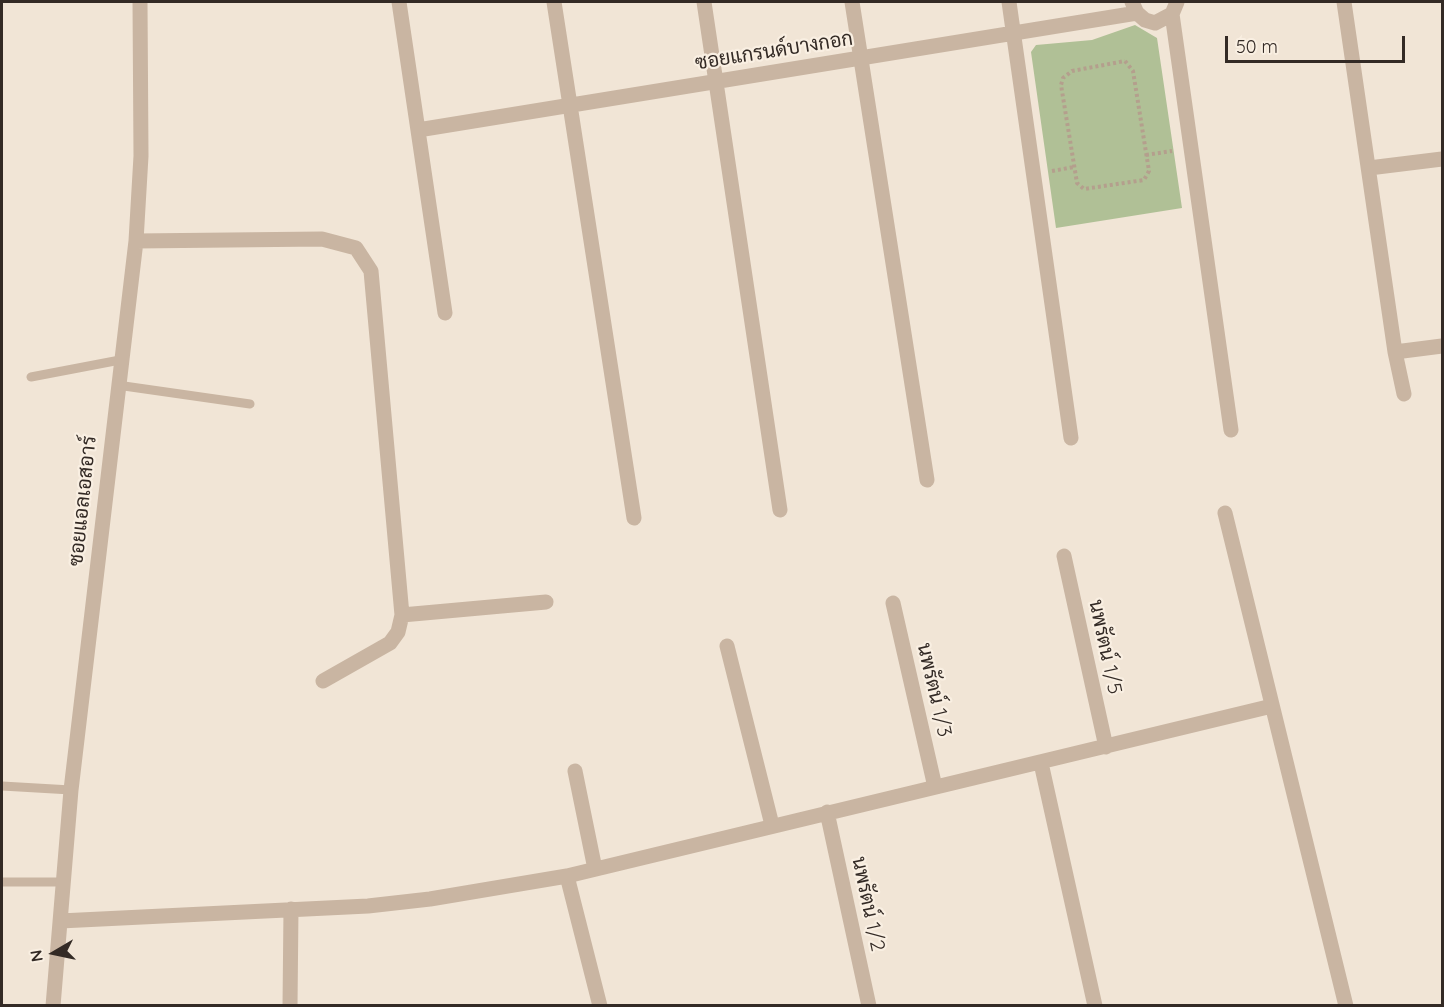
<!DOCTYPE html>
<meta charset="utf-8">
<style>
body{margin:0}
#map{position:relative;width:1444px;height:1007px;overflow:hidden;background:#f1e5d6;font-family:Quicksand,sans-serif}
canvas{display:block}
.frame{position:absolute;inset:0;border:3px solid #332a25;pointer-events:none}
.north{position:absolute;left:24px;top:923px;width:60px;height:60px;-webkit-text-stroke:4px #f9efe2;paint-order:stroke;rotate:261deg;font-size:16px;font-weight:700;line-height:24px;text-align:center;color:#332a25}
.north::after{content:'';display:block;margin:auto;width:21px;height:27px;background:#332a25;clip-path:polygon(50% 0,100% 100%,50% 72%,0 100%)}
.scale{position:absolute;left:1225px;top:36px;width:180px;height:27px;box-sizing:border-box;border:3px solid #332a25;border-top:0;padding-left:8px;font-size:18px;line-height:21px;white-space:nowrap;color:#332a25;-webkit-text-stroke:4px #f9efe2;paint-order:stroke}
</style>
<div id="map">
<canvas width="1444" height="1007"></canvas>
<div class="frame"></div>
<div class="north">N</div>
<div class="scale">50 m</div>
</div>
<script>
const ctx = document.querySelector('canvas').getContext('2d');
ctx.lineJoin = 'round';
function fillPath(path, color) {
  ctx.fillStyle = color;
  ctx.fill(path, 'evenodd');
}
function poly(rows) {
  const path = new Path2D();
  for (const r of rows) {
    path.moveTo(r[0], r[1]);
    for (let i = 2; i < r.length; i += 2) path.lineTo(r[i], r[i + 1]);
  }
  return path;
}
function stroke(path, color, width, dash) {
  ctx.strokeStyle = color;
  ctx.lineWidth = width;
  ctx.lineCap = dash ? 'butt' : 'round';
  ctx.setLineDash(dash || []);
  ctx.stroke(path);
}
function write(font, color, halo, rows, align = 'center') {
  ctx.font = font + ' Quicksand,Sarabun,sans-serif';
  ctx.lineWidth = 4.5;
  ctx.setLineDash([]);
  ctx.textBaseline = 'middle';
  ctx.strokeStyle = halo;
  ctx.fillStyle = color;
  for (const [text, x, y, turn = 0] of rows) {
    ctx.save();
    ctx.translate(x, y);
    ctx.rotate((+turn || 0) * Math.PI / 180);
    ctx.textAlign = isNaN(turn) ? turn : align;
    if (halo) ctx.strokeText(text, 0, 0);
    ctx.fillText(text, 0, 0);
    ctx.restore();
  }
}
const green = poly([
 [1135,25,1157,38,1182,208,1056,228,1031,52,1036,45,1092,40]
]);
const path = poly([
 [1125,61,1133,71,1149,171,1144,180,1084,189,1077,183,1061,85,1063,78,1072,71,1125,61],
 [1146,155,1172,151],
 [1052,171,1074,167]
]);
const lane = poly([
 [31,377,120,360],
 [117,385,250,404],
 [2,786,71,790],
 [2,882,64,882]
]);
const street = poly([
 [399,2,445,313],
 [554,2,634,518],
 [704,2,780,510],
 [852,2,927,480],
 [1009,2,1071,438],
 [1132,2,1137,13,1145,20,1155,23,1172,14,1177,2],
 [1344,2,1395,352,1404,394],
 [1172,14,1231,430],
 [418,130,1137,13],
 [1369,168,1442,159],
 [136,241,322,239,356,248,371,271,402,615,398,632,390,643,323,681],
 [1395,352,1442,346],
 [1225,513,1346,1006],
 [1064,556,1106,747],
 [893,603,935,787],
 [402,615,546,602],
 [727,646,772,825],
 [1041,763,1095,1006],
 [575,771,595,869],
 [827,812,869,1006],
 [567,876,600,1006],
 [60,921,368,906,430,899,567,876,1272,706],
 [53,1006,71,790,136,241,141,156,140,2],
 [290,1006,291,909]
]);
const streetNames = [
 ["ซอยแกรนด์บางกอก",774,51,-9],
 ["ซอยแอลเอสอาร์",83,501,-84],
 ["นพรัตน์ 1/5",1105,647,78],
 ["นพรัตน์ 1/3",934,690,77],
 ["นพรัตน์ 1/2",868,904,78]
];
fillPath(green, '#b0c096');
stroke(path, '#b49f8d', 4, [3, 3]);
stroke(lane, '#c9b5a2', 9);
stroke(street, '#c9b5a2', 15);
write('20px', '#332a25', '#f9efe2', streetNames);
</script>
